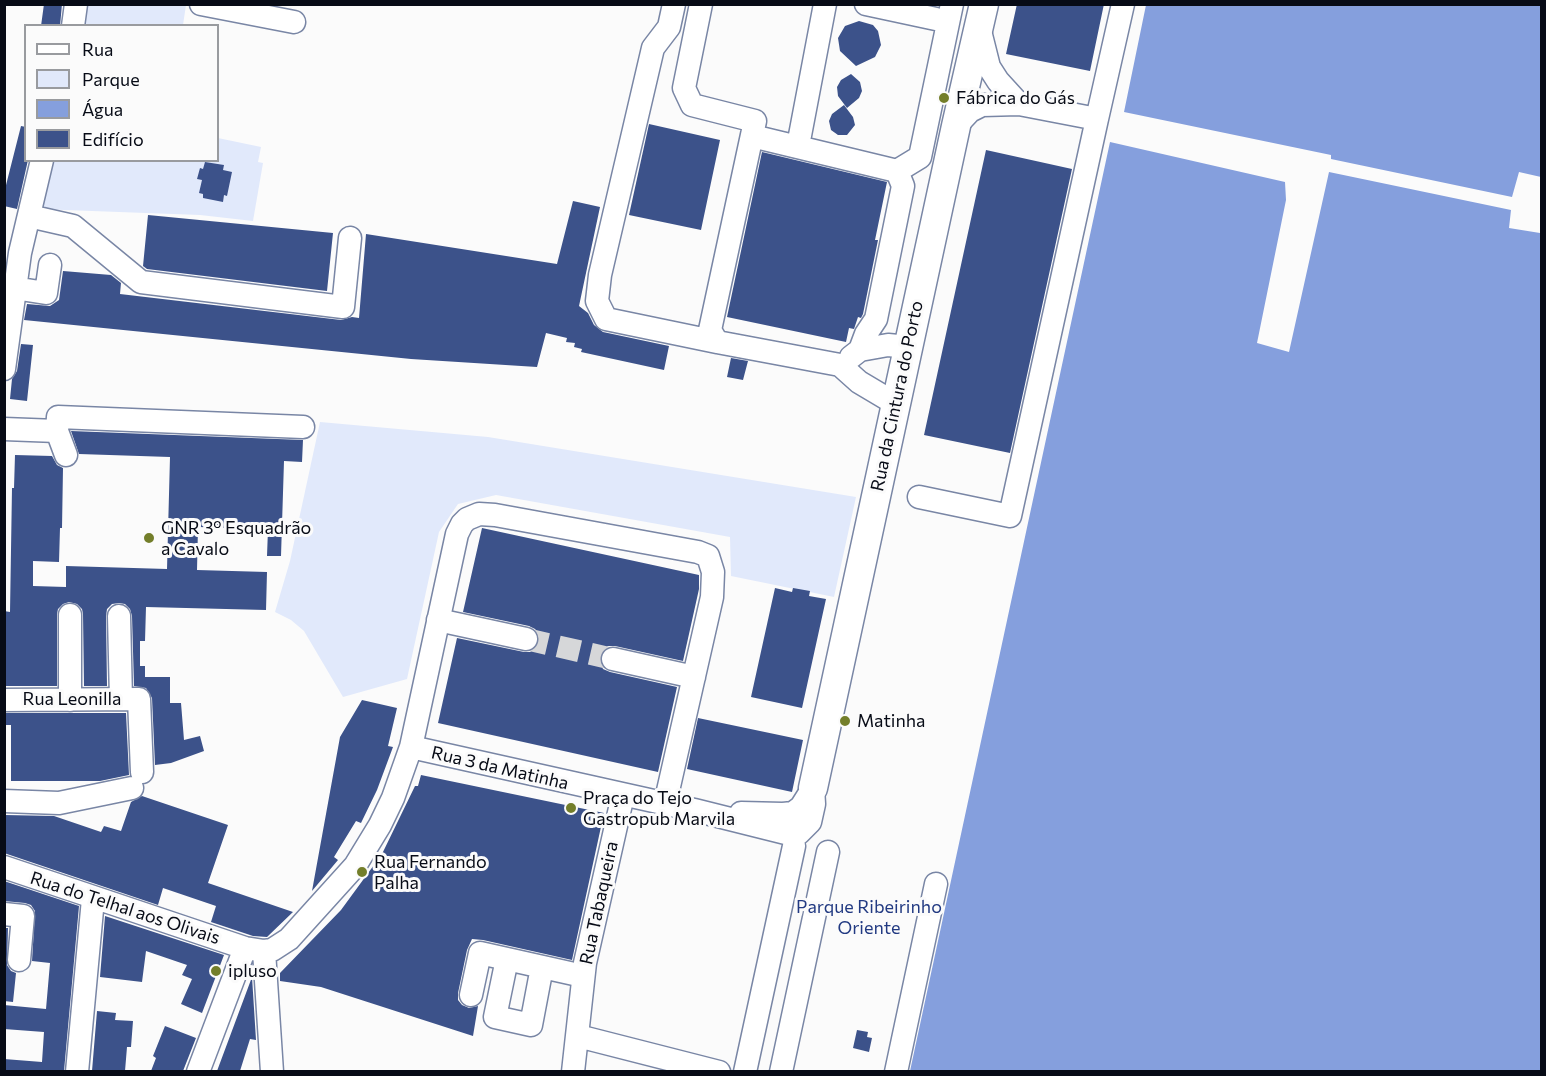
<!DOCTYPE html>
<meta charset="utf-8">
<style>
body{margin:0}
#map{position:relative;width:1546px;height:1076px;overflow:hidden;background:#fbfbfb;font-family:Commissioner,sans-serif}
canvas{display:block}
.frame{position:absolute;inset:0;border:6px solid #070b16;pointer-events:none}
.legend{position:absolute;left:24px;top:24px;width:195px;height:138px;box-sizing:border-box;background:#fbfbfb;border:2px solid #999b9f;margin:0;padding:8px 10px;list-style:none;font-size:18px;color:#070b16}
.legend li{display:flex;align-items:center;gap:12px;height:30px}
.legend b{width:30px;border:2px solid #999b9f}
</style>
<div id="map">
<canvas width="1546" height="1076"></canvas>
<div class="frame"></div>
<ul class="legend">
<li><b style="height:8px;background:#fff"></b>Rua</li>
<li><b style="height:16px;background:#e1e9fb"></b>Parque</li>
<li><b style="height:16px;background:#859fdd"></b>Água</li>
<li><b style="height:16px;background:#3c528a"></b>Edifício</li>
</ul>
</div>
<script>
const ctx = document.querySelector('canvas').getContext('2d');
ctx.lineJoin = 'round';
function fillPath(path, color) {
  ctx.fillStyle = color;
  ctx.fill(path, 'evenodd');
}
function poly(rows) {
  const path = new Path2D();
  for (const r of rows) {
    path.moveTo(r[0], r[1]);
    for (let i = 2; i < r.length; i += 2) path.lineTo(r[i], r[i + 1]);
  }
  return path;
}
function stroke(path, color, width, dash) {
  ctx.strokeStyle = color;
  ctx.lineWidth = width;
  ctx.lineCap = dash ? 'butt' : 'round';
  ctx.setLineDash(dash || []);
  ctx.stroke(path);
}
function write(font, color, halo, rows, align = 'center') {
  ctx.font = font + ' Commissioner,sans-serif';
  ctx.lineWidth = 6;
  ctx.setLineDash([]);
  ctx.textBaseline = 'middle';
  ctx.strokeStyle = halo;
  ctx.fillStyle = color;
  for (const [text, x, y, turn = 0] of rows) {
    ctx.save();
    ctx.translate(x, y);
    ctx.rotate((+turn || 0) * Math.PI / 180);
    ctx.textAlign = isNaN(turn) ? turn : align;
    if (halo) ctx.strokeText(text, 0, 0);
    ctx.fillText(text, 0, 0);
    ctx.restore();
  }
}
const green = poly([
 [83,5,186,5,183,25,80,26],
 [218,138,261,147,258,162,263,163,253,221,200,215,38,209,52,161,218,160],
 [320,422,488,437,856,497,834,597,731,576,730,537,496,495,458,504,439,532,407,679,343,697,304,631,291,620,275,612,290,561]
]);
const water = poly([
 [1146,5,1541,5,1541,177,1519,172,1512,197,1331,159,1331,155,1124,112],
 [1110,142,1285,182,1286,200,1257,343,1289,352,1329,172,1511,210,1509,228,1540,233,1541,228,1541,1071,910,1071]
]);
const building = poly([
 [44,4,62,4,60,26,41,26],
 [1017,4,1104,4,1090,71,1006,54],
 [859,21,873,25,878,31,881,45,875,57,856,66,840,51,838,38,845,26],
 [851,74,860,82,862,91,859,98,847,108,838,96,837,87,841,80],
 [844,105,853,117,855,125,847,135,838,135,831,130,829,121,832,114],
 [649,124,720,140,701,230,629,215],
 [21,126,26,127,26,160,28,160,17,209,4,206,4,193],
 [986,150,1072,169,1010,453,924,435],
 [762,152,887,182,875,240,878,240,863,314,861,318,858,317,854,329,849,328,846,342,727,317],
 [205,162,224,165,223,170,232,172,227,196,224,195,223,202,203,198,203,194,199,193,202,180,197,179,200,168,203,169],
 [573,201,600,207,579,306,588,313,594,325,603,332,669,346,664,370,581,352,582,349,574,347,575,343,566,342,567,338,546,333,537,367,411,359,24,320,27,304,50,306,59,300,63,271,111,275,121,283,120,294,341,320,352,317,359,318,366,234,557,264],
 [148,215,333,233,327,291,147,269,143,266],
 [21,344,33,345,27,401,10,399,12,379,17,371],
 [731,358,748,361,743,380,727,377],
 [71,431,303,440,302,462,284,461,281,556,267,556,268,529,198,527,197,570,267,572,266,610,146,607,145,641,140,641,140,666,145,666,145,677,170,677,170,703,181,703,184,740,200,736,204,751,171,763,155,765,152,698,146,688,134,686,132,616,130,609,125,604,119,603,112,604,107,609,106,616,107,686,84,686,83,614,82,609,77,604,69,602,63,604,58,609,57,614,57,686,4,686,4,611,10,612,12,488,14,488,15,455,52,456,57,465,63,468,62,528,60,528,59,562,33,561,33,586,66,587,66,566,167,569,170,457,79,454],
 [482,528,699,575,699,589,683,661,615,646,608,646,603,650,600,657,600,662,603,669,610,672,677,687,658,772,438,723,457,638,524,652,530,652,536,648,539,642,539,634,535,629,529,626,463,612],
 [775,588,792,592,793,588,810,591,809,596,826,599,802,708,751,697],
 [362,700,397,708,388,746,393,747,377,790,361,823,356,821,334,857,338,860,312,891,340,737],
 [4,713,126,713,129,775,100,781,11,781,11,725,4,725],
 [698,718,803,740,792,792,687,769],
 [421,775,604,813,572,960,483,940,472,939,467,950,458,993,458,1000,462,1005,469,1008,478,1006,473,1036,321,987,280,981,280,973,341,910,382,854,415,786,418,786],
 [142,796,228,825,208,883,293,912,267,937,253,936,211,922,216,906,163,888,158,905,4,853,5,815,54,816,101,832,104,826,121,831,131,802],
 [4,881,79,906,64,1071,4,1071,4,1059,42,1062,44,1032,4,1029,4,1005,46,1009,50,963,32,961,35,911,31,905,25,903,4,901],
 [105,916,224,955,202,1013,181,1004,192,979,182,975,187,965,146,951,142,982,100,977],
 [4,928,8,928,7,965,11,971,16,973,13,1002,4,1001],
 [252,977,256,1040,250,1039,240,1071,217,1071],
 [97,1011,116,1013,115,1020,133,1021,131,1047,127,1047,125,1071,92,1071],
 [165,1026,196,1038,183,1071,151,1071,156,1058,153,1056],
 [857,1030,868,1032,867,1037,872,1038,869,1052,853,1048]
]);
const minorTunnel = poly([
 [526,639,613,659]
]);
const minor = poly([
 [201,4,294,22],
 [674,4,669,27,653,48,600,275,597,301,606,319,717,342],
 [701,4,684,88,692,105,755,121,710,330,717,342,840,365,859,382,896,404],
 [866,4,936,19],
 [73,26,76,4],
 [1097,119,1123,4],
 [956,126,970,111,982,105,1019,104,998,81,989,67,979,27],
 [752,136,897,171,903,186,876,319,866,334,860,350],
 [798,146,825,4],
 [897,171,920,157,952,4],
 [29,216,73,226,141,282,343,307,350,238],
 [14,288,46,293,50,265],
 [851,357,860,350,888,345,908,347],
 [4,369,20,253,42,160],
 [4,429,57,431,58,417,303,427],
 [57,431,66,455],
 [919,497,1010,516,1097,119,1019,104],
 [70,615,70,700],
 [119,616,121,699],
 [438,620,526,639],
 [613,659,694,677],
 [4,700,139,699,142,772],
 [411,747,694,810,786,833,799,833,810,822,814,804,813,788],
 [4,801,59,803,132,788],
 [741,813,783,814,793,813,801,807,813,788],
 [4,867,245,948,264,951,272,950,289,939,355,866,380,825,393,798,411,747,457,534,462,524,467,519,479,514,495,515,698,552,708,556,713,572,712,597,665,804],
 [4,914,23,916,19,960],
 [264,951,272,1072],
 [507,959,495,1017,531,1025,542,967],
 [471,995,480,953,583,976],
 [578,1036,719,1072],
 [77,1072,93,899],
 [198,1072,245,948],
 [573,1072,585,963,623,795],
 [745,1072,794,846],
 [781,1072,828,852],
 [896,1072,936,884]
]);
const major = poly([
 [813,788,956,126,984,4]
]);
const markers = [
 [944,98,6,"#737e2a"],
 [149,538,6,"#737e2a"],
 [845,721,6,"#737e2a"],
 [571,808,6,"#737e2a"],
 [362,872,6,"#737e2a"],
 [216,971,6,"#737e2a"]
];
const poiNames = [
 ["Fábrica do Gás",956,98],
 ["GNR 3º Esquadrão",161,528],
 ["a Cavalo",161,549],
 ["Matinha",857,721],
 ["Praça do Tejo",583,798],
 ["Gastropub Marvila",583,819],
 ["Rua Fernando",374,862],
 ["Palha",374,883],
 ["ipluso",228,971]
];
const streetNames = [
 ["Rua da Cintura do Porto",897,396,-78],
 ["Rua Leonilla",72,699],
 ["Rua 3 da Matinha",500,768,13],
 ["Rua Tabaqueira",599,903,-78],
 ["Rua do Telhal aos Olivais",125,908,18]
];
const parkNames = [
 ["Parque Ribeirinho",869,907],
 ["Oriente",869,928]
];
fillPath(green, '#e1e9fb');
fillPath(water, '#859fdd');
fillPath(building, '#3c528a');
stroke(minorTunnel, '#d6d7d9', 22, [22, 11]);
stroke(minor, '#7986a5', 25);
stroke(major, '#7986a5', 31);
stroke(minor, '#fff', 22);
stroke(major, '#fff', 28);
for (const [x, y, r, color] of markers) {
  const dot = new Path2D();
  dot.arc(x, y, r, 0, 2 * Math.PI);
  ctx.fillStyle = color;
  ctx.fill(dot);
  stroke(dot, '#fbfbfb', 2);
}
write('18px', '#070b16', '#fbfbfb', poiNames, 'left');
write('18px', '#070b16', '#fbfbfb', streetNames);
write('18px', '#223a82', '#fbfbfb', parkNames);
</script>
